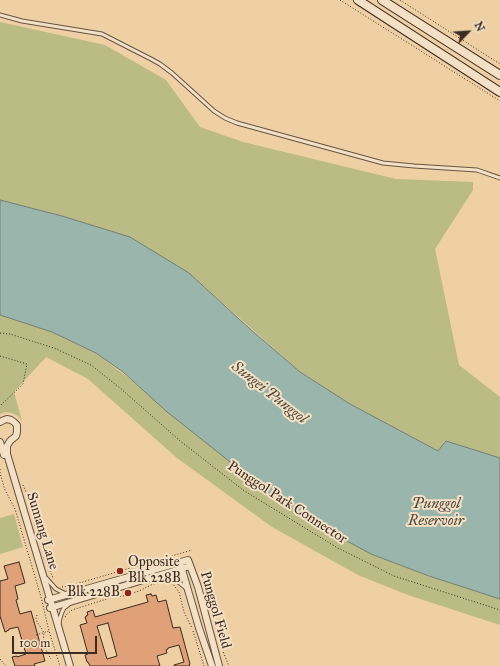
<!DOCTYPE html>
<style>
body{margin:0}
#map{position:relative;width:500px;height:666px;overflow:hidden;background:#eed0a4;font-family:"IM FELL Great Primer",serif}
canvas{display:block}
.north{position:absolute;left:448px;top:12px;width:40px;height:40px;-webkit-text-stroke:3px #f4e0c4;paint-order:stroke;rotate:65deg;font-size:11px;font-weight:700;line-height:16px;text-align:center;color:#3a2b23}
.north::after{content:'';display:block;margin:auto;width:14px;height:18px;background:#3a2b23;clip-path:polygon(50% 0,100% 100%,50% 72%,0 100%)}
.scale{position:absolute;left:12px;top:636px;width:85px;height:18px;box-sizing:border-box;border:2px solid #3a2b23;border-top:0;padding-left:5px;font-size:12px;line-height:14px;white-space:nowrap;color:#3a2b23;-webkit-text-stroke:3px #f4e0c4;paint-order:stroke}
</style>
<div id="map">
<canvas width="500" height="666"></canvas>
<div class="north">N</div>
<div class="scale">100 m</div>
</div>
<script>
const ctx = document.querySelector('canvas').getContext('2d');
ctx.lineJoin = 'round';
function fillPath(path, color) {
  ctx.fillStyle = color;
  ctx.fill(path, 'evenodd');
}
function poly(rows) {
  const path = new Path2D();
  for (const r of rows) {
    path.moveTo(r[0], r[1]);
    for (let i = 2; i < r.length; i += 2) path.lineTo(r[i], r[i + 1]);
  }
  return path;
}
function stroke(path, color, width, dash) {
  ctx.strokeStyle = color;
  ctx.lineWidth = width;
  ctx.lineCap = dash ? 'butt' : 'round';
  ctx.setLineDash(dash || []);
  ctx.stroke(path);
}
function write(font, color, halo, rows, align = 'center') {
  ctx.font = font + ' "IM FELL Great Primer",serif';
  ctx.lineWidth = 4;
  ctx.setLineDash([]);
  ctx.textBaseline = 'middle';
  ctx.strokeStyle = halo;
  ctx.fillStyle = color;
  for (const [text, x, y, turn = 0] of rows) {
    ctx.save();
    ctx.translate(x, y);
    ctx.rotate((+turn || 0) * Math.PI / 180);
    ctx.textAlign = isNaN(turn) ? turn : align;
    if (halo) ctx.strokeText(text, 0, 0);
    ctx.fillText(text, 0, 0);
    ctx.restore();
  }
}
const green = poly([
 [0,22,105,45,166,80,200,127,243,142,396,179,473,182,473,190,435,249,459,365,500,397,500,458,446,441,438,451,350,404,300,372,189,273,62,216,0,200],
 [0,315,52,332,96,353,323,528,371,554,429,576,500,599,500,625,408,595,358,575,272,527,177,458,88,379,46,357,14,392,22,421,18,416,12,413,6,412,0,414],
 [14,514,23,547,0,554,0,518]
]);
const water = poly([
 [0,200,62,216,130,237,189,273,250,329,300,372,350,404,438,451,446,441,500,458,500,599,429,576,371,554,323,528,278,500,166,411,123,372,96,353,52,332,0,315,0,200]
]);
const building = poly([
 [19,562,25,583,15,586,18,599,16,600,20,614,31,611,45,661,34,664,35,666,15,666,12,657,17,656,17,657,26,654,18,627,9,629,9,630,5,632,0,616,0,581,8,579,4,566,19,562],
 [151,594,152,596,156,595,158,602,166,600,173,628,180,627,190,664,189,665,190,666,174,666,174,665,184,662,179,645,168,648,168,649,166,650,167,653,157,656,160,666,90,666,88,662,87,662,85,655,88,654,80,625,87,623,85,617,86,617,86,616,88,615,87,612,93,610,95,617,148,602,146,595,151,594],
 [108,623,117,656,107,659,97,626,108,623]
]);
const path = poly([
 [340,0,500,101],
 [400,0,500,64],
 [0,333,10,334,54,348,91,365,120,388,179,440,243,490,336,547,394,576,500,610],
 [0,356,27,364,23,384,0,406],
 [0,469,0,473,5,490,15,509,41,597,49,631,60,666],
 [23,485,29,499,34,512,35,526],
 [44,557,53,578],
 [204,583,203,579,206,574],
 [62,587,69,586,192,550],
 [37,615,36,618,37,622,42,629,44,633,43,645,51,659],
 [65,617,67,614,72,610,113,597,123,596,139,591,153,584,165,582,173,584,179,592,184,612,192,628],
 [193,631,204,666],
 [36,635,49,631],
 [220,644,229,666],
 [0,659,6,666]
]);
const service = poly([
 [0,15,22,21,102,34,151,59,160,64,172,73,214,111,225,118,237,123,383,163,414,166,477,170,500,178],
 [166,575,176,580,186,588],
 [46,578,56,589,66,594],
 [59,624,60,618,62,612,64,608,68,605]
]);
const minor = poly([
 [0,422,4,420,7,419,11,420,14,422,17,425,17,432,16,436,10,441,7,446,7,454,70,666],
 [0,442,4,455],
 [181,566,199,628,212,666],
 [48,600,188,560,198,587,219,666],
 [50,608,190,566]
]);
const secondary = poly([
 [358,0,500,92],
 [382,0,500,75]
]);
const markers = [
 [120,571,4,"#8f2418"],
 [128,593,4,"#8f2418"]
];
const streetNames = [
 ["Punggol Park Connector",287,503,33],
 ["Sumang Lane",42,531,73],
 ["Punggol Field",215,610,74]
];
const poiNames = [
 ["Opposite",128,563],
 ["Blk 228B",128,579],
 ["Blk 228B",120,593,"right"]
];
const waterNames = [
 ["Sungei Punggol",269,393,38],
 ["Punggol",436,504],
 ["Reservoir",436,521]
];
fillPath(green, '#babb85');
fillPath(water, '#9ab6ac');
stroke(water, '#747e75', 1);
fillPath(building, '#e0a078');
stroke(building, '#3a2b23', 1);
stroke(service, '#675443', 5);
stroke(minor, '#675443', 8);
stroke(secondary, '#3a2b23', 10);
stroke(path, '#3a2b23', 1, [1, 2]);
stroke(service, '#f4e0c4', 3);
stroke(minor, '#f4e0c4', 6);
stroke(secondary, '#f4e0c4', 8);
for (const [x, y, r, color] of markers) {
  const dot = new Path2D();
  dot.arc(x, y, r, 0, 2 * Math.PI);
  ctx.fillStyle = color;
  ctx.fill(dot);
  stroke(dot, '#f4e0c4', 1.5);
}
write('14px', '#3a2b23', '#f4e0c4', streetNames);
write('14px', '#3a2b23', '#f4e0c4', poiNames, 'left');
write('italic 15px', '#4d473e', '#f4e0c4', waterNames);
</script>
